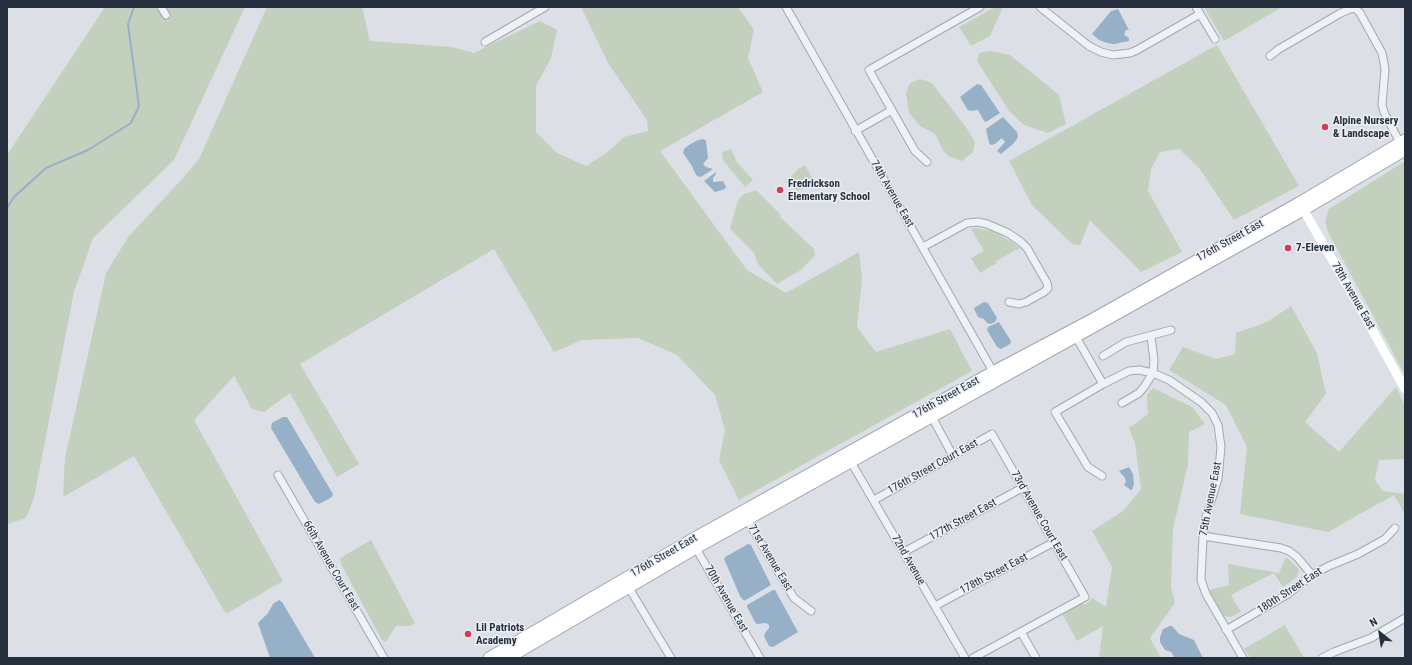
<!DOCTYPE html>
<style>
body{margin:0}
#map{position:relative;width:1412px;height:665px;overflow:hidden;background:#dce0e6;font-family:"Roboto Condensed",sans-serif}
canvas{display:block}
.frame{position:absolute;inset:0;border:8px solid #252f3d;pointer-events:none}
.north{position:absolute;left:1360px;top:613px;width:40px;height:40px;-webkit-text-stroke:3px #ebeff4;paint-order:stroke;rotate:330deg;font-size:11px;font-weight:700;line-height:16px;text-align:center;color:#252f3d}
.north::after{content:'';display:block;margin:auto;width:14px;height:18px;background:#252f3d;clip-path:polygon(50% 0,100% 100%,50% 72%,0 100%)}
</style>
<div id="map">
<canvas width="1412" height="665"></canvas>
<div class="frame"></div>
<div class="north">N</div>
</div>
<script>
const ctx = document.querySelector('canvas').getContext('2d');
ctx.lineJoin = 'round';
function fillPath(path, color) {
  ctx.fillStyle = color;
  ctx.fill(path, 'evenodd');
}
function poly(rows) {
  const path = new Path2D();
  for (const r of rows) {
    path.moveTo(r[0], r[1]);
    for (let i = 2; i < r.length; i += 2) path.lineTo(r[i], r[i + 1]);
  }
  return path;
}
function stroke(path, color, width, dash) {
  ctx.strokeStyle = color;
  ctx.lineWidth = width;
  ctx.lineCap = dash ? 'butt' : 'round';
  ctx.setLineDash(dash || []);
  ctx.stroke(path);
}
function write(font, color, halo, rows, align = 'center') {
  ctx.font = font + ' "Roboto Condensed",sans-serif';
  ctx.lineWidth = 3;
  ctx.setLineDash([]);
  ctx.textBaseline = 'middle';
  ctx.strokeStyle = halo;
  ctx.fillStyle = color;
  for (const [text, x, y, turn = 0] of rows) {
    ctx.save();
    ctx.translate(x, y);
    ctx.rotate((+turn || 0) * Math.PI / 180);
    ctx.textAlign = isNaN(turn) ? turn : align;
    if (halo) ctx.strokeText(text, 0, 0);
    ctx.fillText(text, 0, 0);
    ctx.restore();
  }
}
const green = poly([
 [105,7,245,7,174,160,93,238,74,292,34,498,26,518,7,524,7,155],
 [267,7,362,7,370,41,452,47,474,53,540,21,557,30,551,58,536,86,536,132,557,153,586,166,609,151,624,137,648,131,647,120,608,63,581,7,738,7,754,30,748,58,763,92,660,151,747,270,786,293,859,252,862,279,857,327,876,352,950,329,972,371,739,500,719,460,725,430,715,395,677,355,638,338,582,340,554,352,494,249,300,364,359,464,337,477,290,393,264,412,252,409,234,376,194,420,283,581,226,614,134,456,63,497,65,458,106,273,128,237,183,178,199,159],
 [995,7,1003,7,990,36,971,46,959,27],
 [1204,7,1282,7,1224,41],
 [1217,45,1299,186,1234,220,1199,168,1179,149,1160,152,1151,169,1148,191,1182,252,1141,272,1090,220,1080,245,1072,244,1032,205,1009,161],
 [991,51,1010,55,1059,95,1066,124,1048,133,1024,125,1009,111,977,61,979,53],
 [920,79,932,83,968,130,975,142,973,152,962,161,948,156,943,150,935,134,920,126,909,113,906,93,910,83],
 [731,149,737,162,753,180,745,187,723,160,722,152],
 [1405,161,1405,375,1328,232,1325,221,1329,209],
 [805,165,815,183,803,189,797,190,786,182,798,169],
 [754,191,757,191,781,215,780,217,782,219,814,249,815,255,801,270,777,284,758,264,754,253,730,229,738,200,744,194],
 [977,228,992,231,1012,242,1020,248,996,261,997,263,980,273,971,258,984,251,971,229],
 [1291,306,1317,353,1326,394,1305,422,1339,452,1396,387,1405,406,1405,459,1379,460,1375,480,1383,491,1405,494,1405,514,1394,495,1328,532,1240,514,1247,447,1226,405,1169,370,1183,347,1216,359,1235,354,1236,333,1267,322],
 [1153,388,1192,407,1205,424,1189,432,1188,464,1173,529,1171,587,1175,603,1150,638,1161,658,1099,658,1103,626,1077,641,1062,613,1079,604,1086,604,1092,598,1106,607,1112,567,1092,531,1123,511,1141,489,1135,443,1129,428,1148,414,1147,395],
 [371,540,415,623,410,626,396,626,386,642,382,640,341,564,340,558],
 [1286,557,1299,569,1297,577,1283,587,1274,573,1231,595,1241,612,1231,617,1223,616,1209,590,1229,585,1228,564,1279,573],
 [1285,625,1304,658,1251,658,1244,649]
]);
const water = poly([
 [1118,9,1129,30,1126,30,1124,35,1129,38,1129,41,1114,44,1107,43,1099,40,1092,34,1111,11],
 [977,84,981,85,1000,113,986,122,984,121,978,110,970,111,967,109,960,97],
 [1003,117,1017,132,1018,136,1017,139,1013,144,1001,154,997,151,1005,142,1002,138,995,144,991,145,989,143,986,129],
 [704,139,706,141,708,158,703,164,706,167,713,169,701,177,697,176,694,171,692,166,683,153,684,149,689,145,698,140],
 [716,172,716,174,713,178,713,182,723,181,726,187,725,189,715,192,704,181],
 [984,302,988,303,997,318,995,322,990,324,987,323,984,319,978,317,974,309,974,308],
 [999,322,1011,341,1010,344,1001,349,997,347,987,330,988,327],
 [283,417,287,417,333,494,332,497,319,504,315,502,271,428,272,423],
 [1129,467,1133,474,1134,484,1132,490,1131,490,1124,485,1126,482,1125,478,1119,471],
 [748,544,751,545,771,585,744,601,740,596,724,559,725,557],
 [773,590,775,590,798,632,773,647,769,646,764,636,765,633,769,628,769,625,766,623,757,624,755,622,747,607,747,605],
 [279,600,282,602,314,656,314,658,270,658,258,623,268,613,273,604],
 [1170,626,1172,626,1179,634,1194,640,1203,658,1175,658,1171,652,1165,650,1160,642,1160,637,1163,629]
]);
const stream = poly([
 [7,208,14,197,46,168,88,150,131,123,139,106,128,24,134,7]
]);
const street = poly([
 [161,7,166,15],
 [786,7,995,375],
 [1040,7,1089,46,1101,52,1113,55,1130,53,1137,50,1200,14],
 [1196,7,1215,39],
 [485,42,545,7],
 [1270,56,1279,49,1339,14,1350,9,1355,8,1360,13,1382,53,1385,69,1382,105,1384,112,1400,143],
 [855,131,892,110],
 [927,162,915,151,869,70,980,7],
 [923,247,967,223,978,222,987,224,1008,233,1021,242,1027,248,1047,283,1048,288,1044,292,1026,302,1019,304,1009,302],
 [1076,337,1103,384],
 [1103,356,1126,342,1171,330],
 [1122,403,1139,393,1144,387,1153,373,1154,360,1151,337],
 [932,417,953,456],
 [851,462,965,658],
 [278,475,384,658],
 [1102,476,1088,467,1055,412,1103,384,1129,371,1139,370,1153,373,1169,380,1201,402,1212,413,1218,425,1221,447,1218,479,1206,517,1203,536,1201,580,1206,594,1243,658],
 [874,500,992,434,1085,597,973,658],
 [747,520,794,598,811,611],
 [1203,536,1281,548,1289,551,1297,557,1312,575],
 [694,545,760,658],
 [904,552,1022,488],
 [629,588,671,658],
 [935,606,1054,542],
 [1226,630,1288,594,1312,575,1329,566,1358,554,1385,539,1395,528],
 [1021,632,1036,658],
 [1322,658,1334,652,1371,638,1405,618]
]);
const secondary = poly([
 [1300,204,1359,306,1405,389]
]);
const primary = poly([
 [489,658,691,540,993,372,1095,318,1299,203,1405,140],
 [508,658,696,548,1303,210,1405,150]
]);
const markers = [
 [1325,127,4,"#d03d58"],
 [780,190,4,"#d03d58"],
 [1288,248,4,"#d03d58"],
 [468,634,4,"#d03d58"]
];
const poiNames = [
 ["Alpine Nursery",1333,121],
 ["& Landscape",1333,134],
 ["Fredrickson",788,184],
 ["Elementary School",788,197],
 ["7-Eleven",1296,248],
 ["Lil Patriots",476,628],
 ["Academy",476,641]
];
const streetNames = [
 ["74th Avenue East",892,194,60],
 ["176th Street East",1230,241,-29],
 ["78th Avenue East",1353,296,60],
 ["176th Street East",946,398,-29],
 ["176th Street Court East",933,467,-29],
 ["75th Avenue East",1211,499,-79],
 ["73rd Avenue Court East",1039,516,60],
 ["177th Street East",963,520,-29],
 ["176th Street East",664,556,-30],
 ["71st Avenue East",770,558,59],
 ["72nd Avenue",908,560,60],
 ["66th Avenue Court East",331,566,60],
 ["178th Street East",994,574,-28],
 ["180th Street East",1290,591,-33],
 ["70th Avenue East",726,599,60]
];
fillPath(green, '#c2d0bd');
fillPath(water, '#96b0c8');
stroke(stream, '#96b0c8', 2);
stroke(street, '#a1a7b0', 9);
stroke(primary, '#9ba5b2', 13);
stroke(street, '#eef1f5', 7);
stroke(secondary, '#fff', 9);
stroke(primary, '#fff', 11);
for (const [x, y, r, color] of markers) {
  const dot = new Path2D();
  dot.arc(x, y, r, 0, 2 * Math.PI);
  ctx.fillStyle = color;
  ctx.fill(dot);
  stroke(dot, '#ebeff4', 1.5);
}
write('bold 11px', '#252f3d', '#ebeff4', poiNames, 'left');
write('11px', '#252f3d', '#ebeff4', streetNames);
</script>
